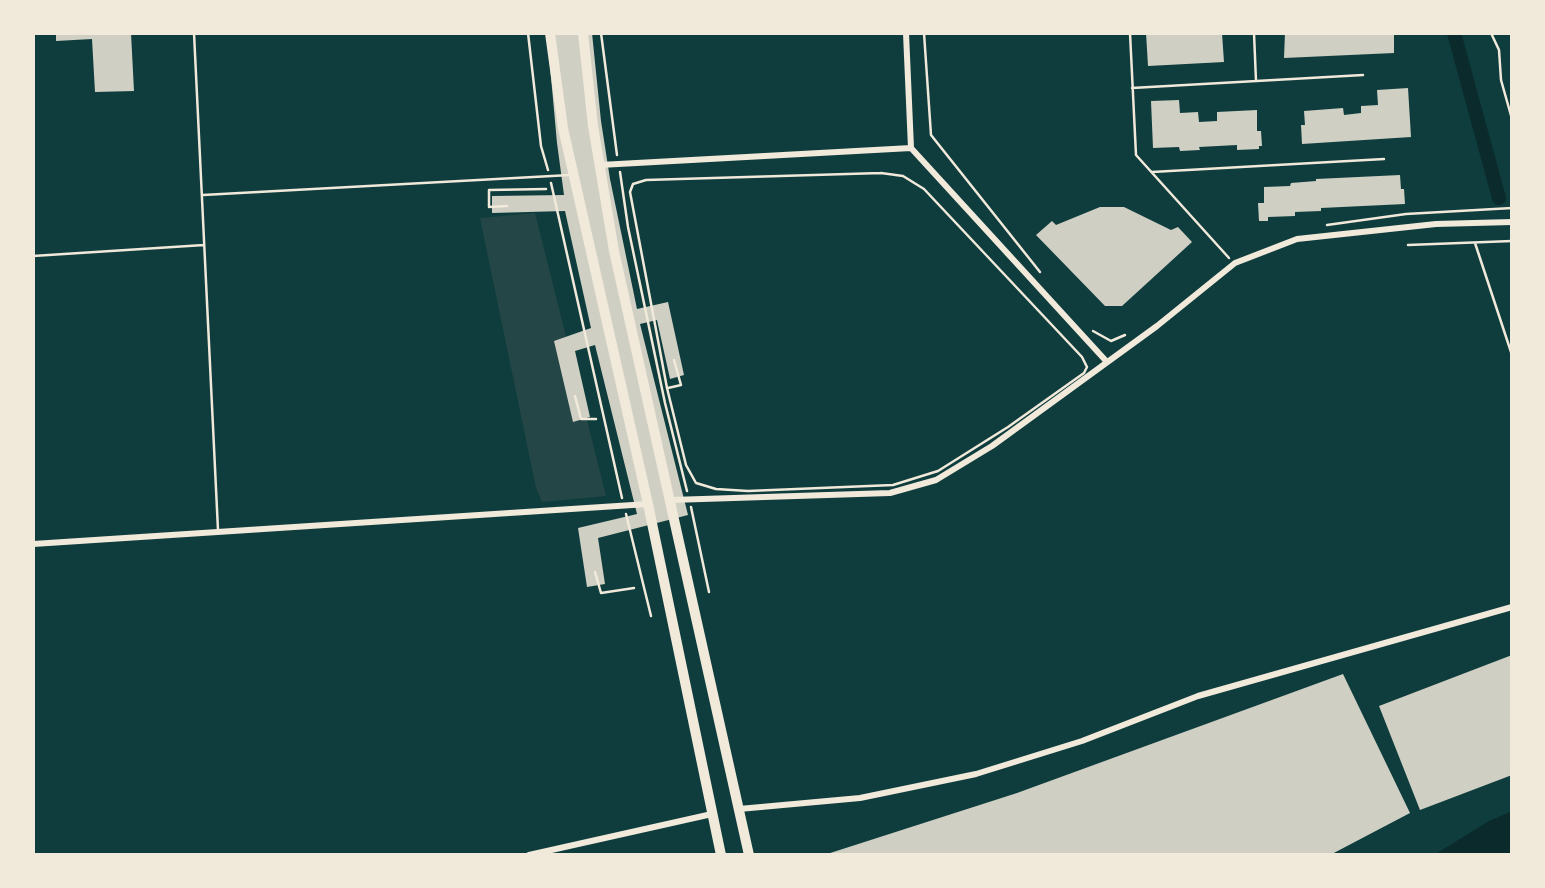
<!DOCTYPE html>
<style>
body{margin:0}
#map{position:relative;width:1545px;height:888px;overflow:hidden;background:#0f3d3e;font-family:Cabin,sans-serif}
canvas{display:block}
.frame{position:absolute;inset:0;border:35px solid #f1e9da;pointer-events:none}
</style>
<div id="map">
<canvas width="1545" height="888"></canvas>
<div class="frame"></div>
</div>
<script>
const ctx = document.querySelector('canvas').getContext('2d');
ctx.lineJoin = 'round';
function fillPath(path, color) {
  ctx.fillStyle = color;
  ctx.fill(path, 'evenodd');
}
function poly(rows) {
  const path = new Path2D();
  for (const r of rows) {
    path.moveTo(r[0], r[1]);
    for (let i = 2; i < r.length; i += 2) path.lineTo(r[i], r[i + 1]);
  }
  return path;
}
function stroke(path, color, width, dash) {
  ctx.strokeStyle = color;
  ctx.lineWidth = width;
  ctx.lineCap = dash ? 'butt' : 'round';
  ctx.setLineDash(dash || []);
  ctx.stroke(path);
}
const green = poly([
 [535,213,606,496,542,502,536,488,480,218]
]);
const water = poly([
 [1512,811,1512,855,1434,855,1489,821]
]);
const canal = poly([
 [1454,33,1499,198]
]);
const building = poly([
 [56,33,131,33,134,91,95,92,92,39,56,41],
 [547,33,592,33,601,121,610,179,637,309,668,302,684,375,670,379,657,320,640,324,688,515,598,538,605,584,587,587,578,528,637,514,595,345,575,351,590,417,573,422,554,341,591,328,565,211,492,213,492,196,564,195,557,143],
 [1146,33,1222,33,1224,62,1148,66],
 [1285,33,1394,33,1394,53,1284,58],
 [1408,88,1411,137,1302,144,1301,125,1305,125,1304,111,1343,108,1344,115,1361,113,1361,106,1378,105,1377,90],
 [1179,100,1180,113,1198,112,1199,122,1217,121,1217,112,1257,110,1257,131,1261,131,1262,146,1259,146,1259,149,1237,150,1237,145,1199,147,1200,150,1180,151,1179,147,1153,148,1151,101],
 [1400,175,1401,189,1404,189,1405,204,1321,208,1321,211,1295,212,1295,216,1268,217,1268,221,1259,221,1258,203,1264,203,1264,187,1290,186,1291,183,1316,181,1316,179],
 [1100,207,1124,207,1171,230,1178,227,1192,242,1122,306,1105,306,1036,235,1052,221,1056,225],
 [1512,655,1512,775,1420,810,1379,706],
 [1343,674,1410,813,1330,855,824,855,1017,793]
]);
const path = poly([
 [528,33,541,146,548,170],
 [601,33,617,155],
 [924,33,931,135,1040,272],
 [1491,33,1499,50,1501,80,1512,119],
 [620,172,628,227,665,403,687,491],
 [881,173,903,176,924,189,1082,357,1087,367,1084,373,1008,427,938,471,893,485,748,491,716,489,696,483,686,465,667,388,630,192,633,184,646,180,881,173],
 [551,183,622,498],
 [507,206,489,207,489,190,546,189],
 [1327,225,1406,214,1512,208],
 [1475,243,1512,355],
 [1408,245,1512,241],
 [1093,331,1111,341,1125,335],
 [668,388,681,385,674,360],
 [575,396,581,419,596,419],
 [691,507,709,592],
 [626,514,651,616],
 [595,572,601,593,634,588]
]);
const service = poly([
 [194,33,218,530],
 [1130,33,1136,155,1229,258],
 [1254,33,1256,81],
 [1132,88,1363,75],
 [1152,172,1384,159],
 [203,195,570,175],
 [33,256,204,245]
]);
const minor = poly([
 [906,33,911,148,1107,362],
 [600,165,911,148],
 [671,500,890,493,936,480,992,446,1157,326,1235,263,1297,239,1436,224,1512,222],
 [33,544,648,504],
 [739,809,860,798,976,774,1082,741,1198,696,1512,607],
 [529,855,712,814]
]);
const primary = poly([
 [550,33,563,128,648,504,721,855],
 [583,33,593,126,614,251,749,855]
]);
fillPath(green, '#244646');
fillPath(water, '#0a2a2b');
stroke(canal, '#0a2a2b', 14);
fillPath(building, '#cfcfc3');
stroke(path, '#f1e9da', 2.5);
stroke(service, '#f1e9da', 2.5);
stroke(minor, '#f1e9da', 6);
stroke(primary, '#f1e9da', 10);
</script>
